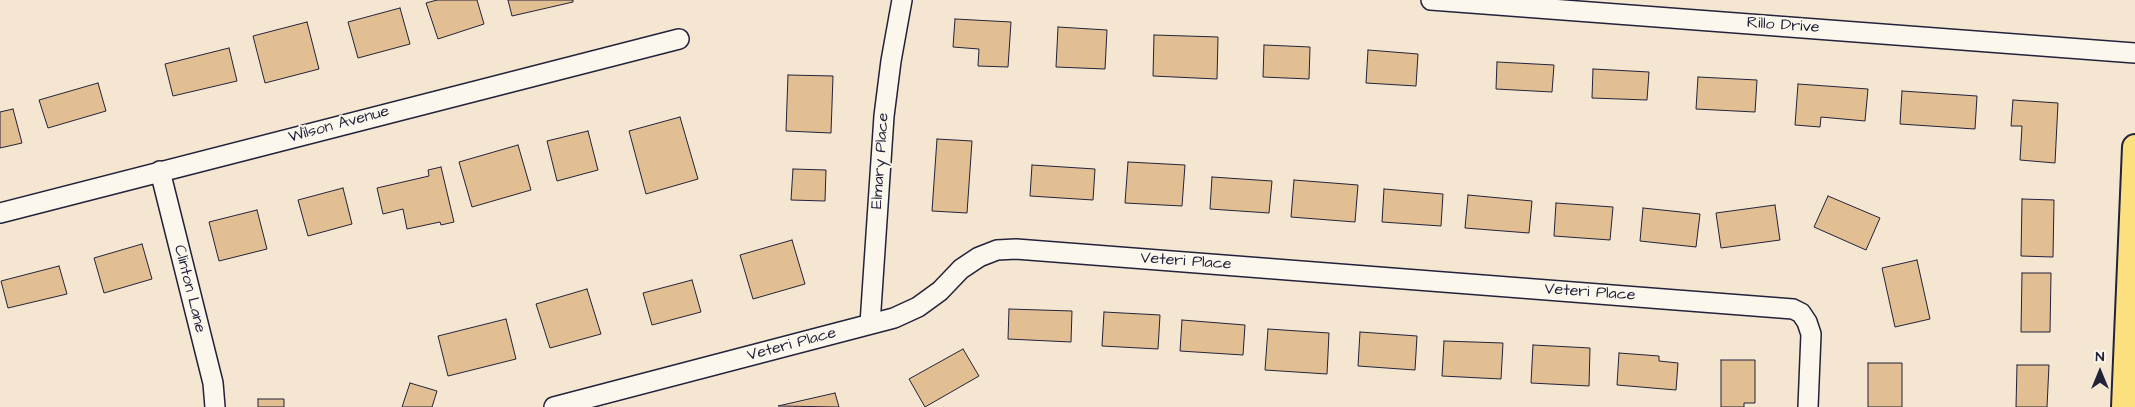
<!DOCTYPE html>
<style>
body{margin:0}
#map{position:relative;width:2135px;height:407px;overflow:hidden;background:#f4e6d1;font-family:"Architects Daughter",sans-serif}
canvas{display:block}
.north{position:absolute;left:2075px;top:347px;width:50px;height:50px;-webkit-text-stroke:4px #fbf7ec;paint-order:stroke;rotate:0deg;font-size:14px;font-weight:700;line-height:20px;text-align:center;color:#22223b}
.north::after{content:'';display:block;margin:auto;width:18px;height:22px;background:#22223b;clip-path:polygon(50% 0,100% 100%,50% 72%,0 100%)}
</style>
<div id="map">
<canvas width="2135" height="407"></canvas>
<div class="north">N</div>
</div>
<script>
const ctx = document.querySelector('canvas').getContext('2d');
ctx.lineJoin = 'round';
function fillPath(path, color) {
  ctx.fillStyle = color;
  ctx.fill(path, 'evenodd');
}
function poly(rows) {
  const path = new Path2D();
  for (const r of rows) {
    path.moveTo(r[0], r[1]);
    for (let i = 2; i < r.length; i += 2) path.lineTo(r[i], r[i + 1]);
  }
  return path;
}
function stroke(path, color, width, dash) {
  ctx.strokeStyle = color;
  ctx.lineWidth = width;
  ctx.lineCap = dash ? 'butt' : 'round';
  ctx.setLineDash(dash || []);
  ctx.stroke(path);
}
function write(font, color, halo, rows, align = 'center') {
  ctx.font = font + ' "Architects Daughter",sans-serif';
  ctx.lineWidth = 4;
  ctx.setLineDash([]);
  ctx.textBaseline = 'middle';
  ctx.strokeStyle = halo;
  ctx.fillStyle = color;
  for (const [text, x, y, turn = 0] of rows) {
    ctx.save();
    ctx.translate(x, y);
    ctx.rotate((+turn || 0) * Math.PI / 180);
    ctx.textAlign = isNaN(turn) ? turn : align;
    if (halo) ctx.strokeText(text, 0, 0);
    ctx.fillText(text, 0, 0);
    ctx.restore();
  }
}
const building = poly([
 [437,0,477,0,484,24,438,39,426,3,437,0],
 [508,0,573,0,573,2,512,16,508,0],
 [400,8,410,44,358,58,348,22,400,8],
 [955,19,1011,22,1008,67,978,66,979,49,953,47,955,19],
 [307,22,319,69,265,83,253,36,307,22],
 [1058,27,1107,30,1105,69,1056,67,1058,27],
 [1154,35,1218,37,1217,79,1153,76,1154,35],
 [1264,45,1310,47,1309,79,1263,77,1264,45],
 [229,48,237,81,173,96,165,64,229,48],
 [1368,50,1418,54,1416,86,1366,83,1368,50],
 [1497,62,1554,65,1552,92,1496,89,1497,62],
 [1593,69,1649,72,1647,100,1592,98,1593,69],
 [788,75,833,76,831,133,786,131,788,75],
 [1698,77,1757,80,1755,112,1696,109,1698,77],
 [98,83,106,111,48,128,39,100,98,83],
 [1798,84,1868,89,1865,121,1821,117,1820,127,1795,125,1798,84],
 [1902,91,1977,96,1975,129,1900,124,1902,91],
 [2013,100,2058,103,2055,163,2020,160,2022,126,2011,126,2013,100],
 [13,109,22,143,0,148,0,112,13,109],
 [680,117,698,179,646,194,629,131,680,117],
 [588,131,598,170,557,181,547,141,588,131],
 [937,139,972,141,967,213,932,211,937,139],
 [518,145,531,190,472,207,459,162,518,145],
 [1128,162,1185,165,1182,206,1125,203,1128,162],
 [1032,165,1095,169,1093,200,1030,196,1032,165],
 [441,167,454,222,441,225,440,222,407,229,403,209,383,214,377,188,429,176,428,170,441,167],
 [793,169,826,170,825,201,791,200,793,169],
 [1212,177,1272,181,1269,213,1210,209,1212,177],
 [1294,180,1358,185,1355,222,1291,217,1294,180],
 [343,188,352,224,308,236,298,200,343,188],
 [1384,189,1443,194,1441,226,1382,222,1384,189],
 [1468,195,1532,201,1529,233,1465,228,1468,195],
 [1828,196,1880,218,1866,250,1814,227,1828,196],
 [2022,199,2054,200,2053,257,2021,256,2022,199],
 [1556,203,1613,207,1610,240,1554,236,1556,203],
 [1775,205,1780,240,1721,248,1716,213,1775,205],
 [1643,208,1700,214,1696,247,1640,241,1643,208],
 [257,210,267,249,219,261,209,222,257,210],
 [792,240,805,284,753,299,740,255,792,240],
 [142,244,152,279,104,293,94,258,142,244],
 [1917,260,1930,319,1895,327,1882,268,1917,260],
 [59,266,67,294,8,308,1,281,59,266],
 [2022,273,2051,273,2050,332,2021,332,2022,273],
 [692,280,701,312,652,325,643,293,692,280],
 [587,289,601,334,550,348,536,304,587,289],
 [1009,309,1072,311,1071,342,1008,339,1009,309],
 [1104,312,1160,315,1158,349,1102,346,1104,312],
 [506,319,516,359,448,376,438,336,506,319],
 [1182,320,1245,325,1243,355,1180,351,1182,320],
 [1268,329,1329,333,1327,374,1265,370,1268,329],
 [1360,332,1417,336,1415,370,1358,366,1360,332],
 [1444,341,1503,343,1501,379,1442,376,1444,341],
 [1533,345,1590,348,1589,386,1531,383,1533,345],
 [963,349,979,376,925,407,909,379,963,349],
 [1619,353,1659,356,1659,361,1678,363,1676,390,1617,385,1619,353],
 [1721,360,1755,360,1755,403,1744,403,1744,407,1721,407,1721,360],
 [1868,363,1902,363,1902,407,1868,407,1868,363],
 [2017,365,2049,365,2047,407,2016,407,2017,365],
 [410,383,437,391,432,407,402,407,410,383],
 [835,393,839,407,778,406,835,393],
 [258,399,284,399,284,407,258,407,258,399]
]);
const minor = poly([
 [1431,0,2135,53],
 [160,171,213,383,215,407],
 [0,213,679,39],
 [870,324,884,116,891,61,902,0],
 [554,407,894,318,918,307,940,291,961,269,979,257,997,250,1016,249,1793,309,1801,313,1807,322,1811,334,1808,407]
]);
const major = poly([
 [2124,407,2135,147]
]);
const streetNames = [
 ["Rillo Drive",1783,26,4],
 ["Wilson Avenue",339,125,-15],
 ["Elmary Place",881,161,-86],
 ["Veteri Place",1186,262,4],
 ["Clinton Lane",189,289,76],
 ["Veteri Place",1590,293,4],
 ["Veteri Place",792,345,-15]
];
fillPath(building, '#e2be93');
stroke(building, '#22223b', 1);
stroke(minor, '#22223b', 22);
stroke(major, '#22223b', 28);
stroke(minor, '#fbf7ec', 19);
stroke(major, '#fce080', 24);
write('16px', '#22223b', '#fbf7ec', streetNames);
</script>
